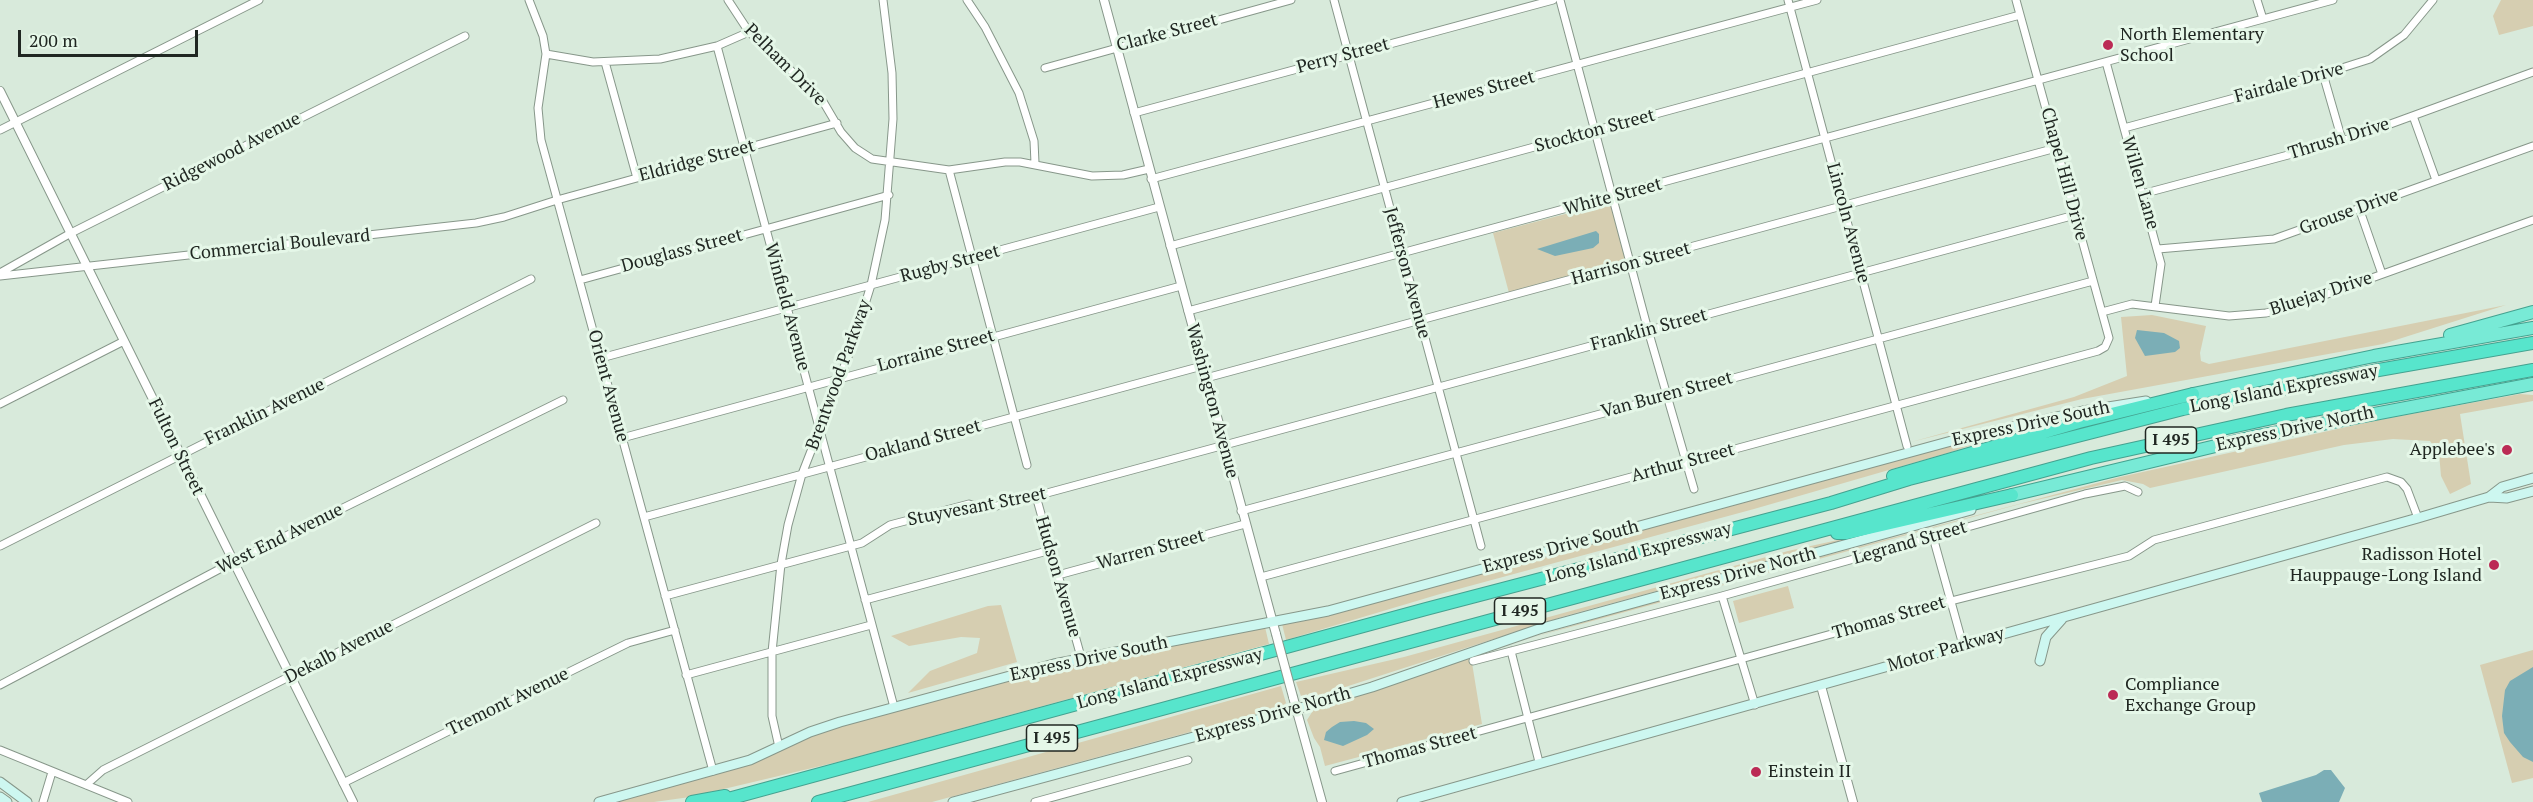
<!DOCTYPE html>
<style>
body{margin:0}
#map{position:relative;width:2533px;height:802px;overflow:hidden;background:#d8eadb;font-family:"PT Serif",serif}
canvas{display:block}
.scale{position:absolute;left:18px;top:30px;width:180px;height:27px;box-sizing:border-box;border:3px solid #202722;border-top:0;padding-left:8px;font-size:18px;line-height:21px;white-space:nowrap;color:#202722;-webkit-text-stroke:4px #e5f7e8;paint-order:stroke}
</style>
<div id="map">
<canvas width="2533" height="802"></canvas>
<div class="scale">200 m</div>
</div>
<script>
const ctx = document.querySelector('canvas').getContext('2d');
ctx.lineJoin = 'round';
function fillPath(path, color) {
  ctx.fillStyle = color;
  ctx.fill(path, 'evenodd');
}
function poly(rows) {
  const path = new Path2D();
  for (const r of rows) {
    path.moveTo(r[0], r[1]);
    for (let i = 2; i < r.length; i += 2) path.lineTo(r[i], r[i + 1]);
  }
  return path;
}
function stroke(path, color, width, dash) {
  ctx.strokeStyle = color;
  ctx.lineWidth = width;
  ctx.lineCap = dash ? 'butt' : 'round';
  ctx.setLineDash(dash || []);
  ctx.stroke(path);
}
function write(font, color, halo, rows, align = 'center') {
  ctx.font = font + ' "PT Serif",serif';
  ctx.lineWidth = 6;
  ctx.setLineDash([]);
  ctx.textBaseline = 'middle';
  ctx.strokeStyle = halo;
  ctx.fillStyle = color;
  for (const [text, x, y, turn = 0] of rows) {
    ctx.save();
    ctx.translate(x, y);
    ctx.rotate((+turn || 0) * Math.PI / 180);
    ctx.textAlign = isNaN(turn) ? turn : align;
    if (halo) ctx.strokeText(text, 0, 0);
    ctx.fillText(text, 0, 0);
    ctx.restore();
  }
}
const green = poly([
 [2501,0,2533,0,2533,26,2499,35,2493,16],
 [1611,202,1627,262,1509,293,1493,233],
 [2506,305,2383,344,2082,399,1911,442,2074,397,2127,376,2121,317,2152,315,2206,326,2200,353,2201,361,2209,364],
 [2520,394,2533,395,2533,401,2460,414,2471,484,2450,494,2441,476,2439,453,2430,441,2393,439,2344,445,2150,488,2143,484,2122,480,2020,504,1530,638,1663,599,2120,477,2378,420],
 [2011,432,1951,452,1754,509,1440,594,1286,640,1282,624,1948,445],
 [1865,534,1565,616,1308,699,1303,699,1301,696,1296,682,1404,657,1788,551],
 [1788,586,1794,608,1739,623,1733,601],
 [1001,605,1017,662,908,693,930,671,977,653,980,638,961,637,909,646,891,636,988,606],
 [1265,627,1269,644,846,760,690,797,654,802,610,802,746,764,830,728,1072,662],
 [2533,650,2533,778,2512,783,2480,665],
 [1471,657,1482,724,1325,766,1320,747,1314,738,1307,720,1314,709,1325,706,1326,709,1330,708,1330,705],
 [1281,686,1286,703,1282,707,932,802,868,802]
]);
const water = poly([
 [1596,231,1599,234,1599,243,1593,248,1555,256,1537,249],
 [2137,330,2164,333,2179,341,2180,348,2175,352,2145,356,2135,338],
 [2533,667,2533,762,2523,757,2510,742,2504,733,2502,716,2505,690,2510,681],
 [1354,721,1366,723,1374,729,1367,735,1343,746,1324,740,1326,732,1332,727,1340,722],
 [2324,770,2331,770,2345,788,2339,802,2262,802,2259,793,2316,775]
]);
const minor = poly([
 [529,0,543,36,546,54,538,108,541,140,713,771],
 [728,0,749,32,821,98,841,132,855,148,872,159,949,170,1005,162,1020,162,1092,176,1123,175,1149,169],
 [967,0,985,27,1019,93,1034,141,1035,163],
 [1334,0,1481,546],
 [1560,0,1648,330,1694,489],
 [1788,0,1907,446],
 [2257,0,2263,19],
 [717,46,894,707],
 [546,54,593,62,660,59,717,46,749,32],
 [605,62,637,178],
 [2106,62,2161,264,2155,306],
 [1045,68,1291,0],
 [2323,74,2342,140],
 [1134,113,1553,0],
 [2413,116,2436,180],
 [2124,128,2323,74,2370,59,2404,35,2433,0],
 [0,130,259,0],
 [949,170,1027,465],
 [1151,179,1817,0],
 [2142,194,2352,138,2533,72],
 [2359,208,2382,274],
 [1170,246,2020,15],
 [2158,249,2274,239,2533,146],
 [0,273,71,233,465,36],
 [0,276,476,223,504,217,557,200,837,123],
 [580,280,889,195],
 [1188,311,2333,0],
 [2102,312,2132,304,2229,316,2266,313,2294,306,2533,220],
 [601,358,1159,207],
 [1206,378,2056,148],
 [0,404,124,341],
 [622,438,1181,286],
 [1036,496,1081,657],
 [1241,511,2093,281],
 [644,517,1202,366],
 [1933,537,1963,645],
 [0,546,531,279],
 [1058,575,1245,524],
 [1261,577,2098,351,2105,347,2109,338,2016,0],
 [665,596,862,543,890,525,969,504,985,509,1036,496,2075,215],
 [1722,596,1755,705],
 [865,600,1051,550],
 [1511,651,1539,762],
 [1473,661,1722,596,2085,494,2125,486,2138,492],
 [686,675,871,625],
 [0,685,233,562,563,400],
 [779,747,772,716,772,652,781,564,788,525,802,474,851,349,871,285,885,220,893,119,892,73,883,0],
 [0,750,128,802],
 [1335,771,1951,601,2129,556,2154,540,2387,477,2401,482,2407,489,2418,518],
 [343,783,628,643,675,630],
 [86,785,103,770,596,523],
 [43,802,52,772],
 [1035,802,1188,760]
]);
const tertiary = poly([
 [1104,0,1276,634],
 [0,91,353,802],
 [1821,686,1853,802],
 [1293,697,1322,802]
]);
const secondary = poly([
 [2489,497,2507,498,2533,491],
 [2040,661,2046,637,2062,619],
 [0,782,27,802],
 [0,797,7,802],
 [599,802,750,760,810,732,840,722,1054,664,1328,611,1955,440,2083,411,2146,401],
 [953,802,1297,709,1372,687,1539,629,1971,510],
 [1402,802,2418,518,2489,497,2502,487,2533,478]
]);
const trunk = poly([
 [2450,335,2533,312],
 [2193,394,2374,356,2533,328],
 [2012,495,2253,437,2533,384]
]);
const motorway = poly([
 [1893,476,2079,422,2193,394],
 [1837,533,1847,533,2012,495],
 [692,802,725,796],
 [717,802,1426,609,1831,503,1909,479,2183,409,2373,371,2533,343],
 [818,802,2091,458,2286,415,2533,370]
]);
const tertiaryBridge = poly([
 [1276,634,1293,697]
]);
const markers = [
 [2108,45,6,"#bb2b55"],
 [2507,450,6,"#bb2b55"],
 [2494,565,6,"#bb2b55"],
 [2113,695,6,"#bb2b55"],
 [1756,772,6,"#bb2b55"]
];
const shields = [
 [2171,440,51],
 [1520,611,51],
 [1052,738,51]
];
const shieldNames = [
 ["I 495",2171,440],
 ["I 495",1520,611],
 ["I 495",1052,738]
];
const streetNames = [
 ["Clarke Street",1167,33,-15],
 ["Perry Street",1343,56,-15],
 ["Pelham Drive",785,65,45],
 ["Fairdale Drive",2289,83,-15],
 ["Hewes Street",1484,90,-15],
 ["Stockton Street",1595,131,-15],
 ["Thrush Drive",2339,139,-17],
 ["Ridgewood Avenue",232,152,-27],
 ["Eldridge Street",697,161,-15],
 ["Chapel Hill Drive",2064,174,75],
 ["Willen Lane",2140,183,74],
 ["White Street",1613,197,-15],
 ["Grouse Drive",2349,212,-20],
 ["Lincoln Avenue",1848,223,75],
 ["Commercial Boulevard",280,245,-6],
 ["Douglass Street",682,251,-15],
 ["Rugby Street",950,264,-15],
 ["Harrison Street",1631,264,-15],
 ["Jefferson Avenue",1407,273,75],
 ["Bluejay Drive",2321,294,-18],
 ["Winfield Avenue",787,307,75],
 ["Franklin Street",1649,330,-15],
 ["Lorraine Street",936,351,-15],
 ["Brentwood Parkway",839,375,-70],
 ["Orient Avenue",608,386,75],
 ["Long Island Expressway",2284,389,-11],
 ["Van Buren Street",1667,395,-15],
 ["Washington Avenue",1212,401,75],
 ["Franklin Avenue",265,412,-26],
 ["Express Drive South",2031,424,-12],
 ["Express Drive North",2295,429,-12],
 ["Oakland Street",923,441,-15],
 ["Fulton Street",176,447,64],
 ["Arthur Street",1683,463,-15],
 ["Stuyvesant Street",977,507,-11],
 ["West End Avenue",280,539,-26],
 ["Legrand Street",1910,543,-16],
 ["Express Drive South",1561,547,-15],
 ["Warren Street",1151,550,-15],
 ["Long Island Expressway",1639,553,-15],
 ["Express Drive North",1738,574,-15],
 ["Hudson Avenue",1058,577,74],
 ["Thomas Street",1889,618,-16],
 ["Motor Parkway",1946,650,-16],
 ["Dekalb Avenue",339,652,-27],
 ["Express Drive South",1089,659,-12],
 ["Long Island Expressway",1170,679,-15],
 ["Tremont Avenue",508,702,-26],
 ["Express Drive North",1273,715,-16],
 ["Thomas Street",1420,748,-15]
];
const poiNames = [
 ["North Elementary",2120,35],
 ["School",2120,56],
 ["Applebee's",2495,450,"right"],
 ["Radisson Hotel",2482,555,"right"],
 ["Hauppauge-Long Island",2482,576,"right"],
 ["Compliance",2125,685],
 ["Exchange Group",2125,706],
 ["Einstein II",1768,772]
];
fillPath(green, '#d6ceb1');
fillPath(water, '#7baeb6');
stroke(minor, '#87978a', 9);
stroke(tertiary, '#87978a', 10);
stroke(secondary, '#87978a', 11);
stroke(trunk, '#44a290', 14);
stroke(motorway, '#44a290', 14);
stroke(minor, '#fff', 7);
stroke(tertiary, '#fff', 8);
stroke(secondary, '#cdf7f0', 9);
stroke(trunk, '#78ead6', 12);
stroke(motorway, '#57e5cc', 12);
stroke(tertiaryBridge, '#87978a', 10, []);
stroke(tertiaryBridge, '#fff', 8);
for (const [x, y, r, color] of markers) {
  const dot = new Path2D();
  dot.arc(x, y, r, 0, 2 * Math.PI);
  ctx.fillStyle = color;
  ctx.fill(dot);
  stroke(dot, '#e5f7e8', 2);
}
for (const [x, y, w] of shields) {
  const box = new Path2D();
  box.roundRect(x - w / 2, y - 13, w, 26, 4.5);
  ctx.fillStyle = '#e5f7e8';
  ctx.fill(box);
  stroke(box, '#202722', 1.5);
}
write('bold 16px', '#202722', null, shieldNames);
write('18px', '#202722', '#e5f7e8', streetNames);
write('18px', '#202722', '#e5f7e8', poiNames, 'left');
</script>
